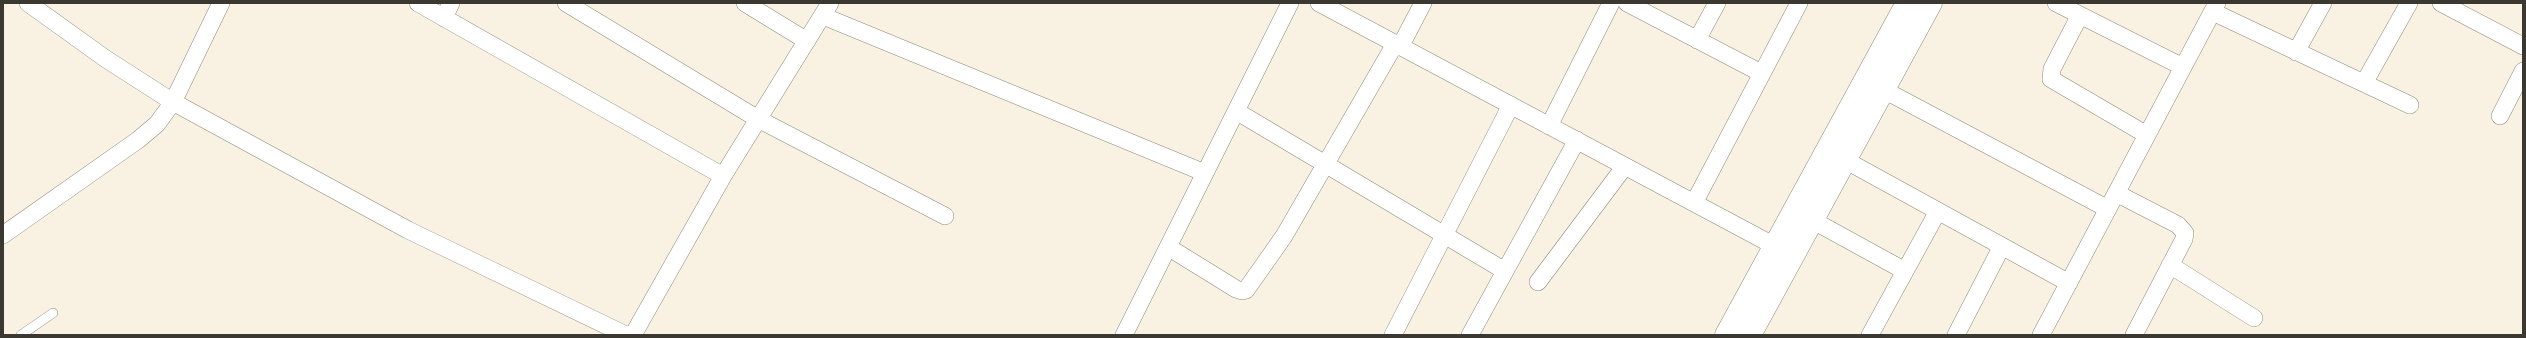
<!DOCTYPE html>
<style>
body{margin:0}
#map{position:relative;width:2526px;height:338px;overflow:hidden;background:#f9f2e2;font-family:"Work Sans",sans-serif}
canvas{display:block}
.frame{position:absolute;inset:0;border:4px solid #3b3832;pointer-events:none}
</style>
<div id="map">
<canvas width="2526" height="338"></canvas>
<div class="frame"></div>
</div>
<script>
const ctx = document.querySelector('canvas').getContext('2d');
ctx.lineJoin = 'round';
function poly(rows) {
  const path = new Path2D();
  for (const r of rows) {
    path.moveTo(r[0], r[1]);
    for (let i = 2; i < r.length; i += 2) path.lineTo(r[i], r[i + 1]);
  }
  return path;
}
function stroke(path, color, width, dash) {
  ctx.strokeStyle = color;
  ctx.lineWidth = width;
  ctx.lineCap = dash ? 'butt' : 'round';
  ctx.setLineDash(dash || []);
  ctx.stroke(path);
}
const service = poly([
 [21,335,53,313]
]);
const minor = poly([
 [28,3,106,59,173,102,408,230,626,335],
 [418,3,723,176],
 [566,3,758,119,945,216],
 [745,3,807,41],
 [1319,3,1786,252],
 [1627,3,1761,73],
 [2056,3,2183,67],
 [2441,3,2523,46],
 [2213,12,2410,105],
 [2080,15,2052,69,2051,79,2147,135],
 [823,16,1205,173],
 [444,18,451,3],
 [1697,40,1717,3],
 [1400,47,1423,3],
 [2296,52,2323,3],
 [2364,83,2409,3],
 [1884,90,2108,209],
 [1236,111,1505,271],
 [2500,116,2523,71],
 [1549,126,1611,3],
 [1845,160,2069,283],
 [2116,193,2178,225,2185,233,2184,239,2134,335],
 [1694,203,1799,3],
 [1812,220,1905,271],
 [3,235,138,140,157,124,173,102,221,3],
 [1168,247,1236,289,1242,291,1246,290,1284,236,1395,44],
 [2170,265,2254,318],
 [1538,282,1625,166],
 [633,335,723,176,830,3],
 [1124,335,1290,3],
 [1393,335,1511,105],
 [1470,335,1577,140],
 [1870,335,1938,211],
 [1956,335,2002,246],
 [2041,335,2217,3]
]);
const tertiary = poly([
 [1726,335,1907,3],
 [1750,335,1931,3]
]);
stroke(service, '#908a7b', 10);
stroke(minor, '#908a7b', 18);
stroke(tertiary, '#908a7b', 23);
stroke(service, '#fff', 9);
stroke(minor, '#fff', 17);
stroke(tertiary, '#fff', 22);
</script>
